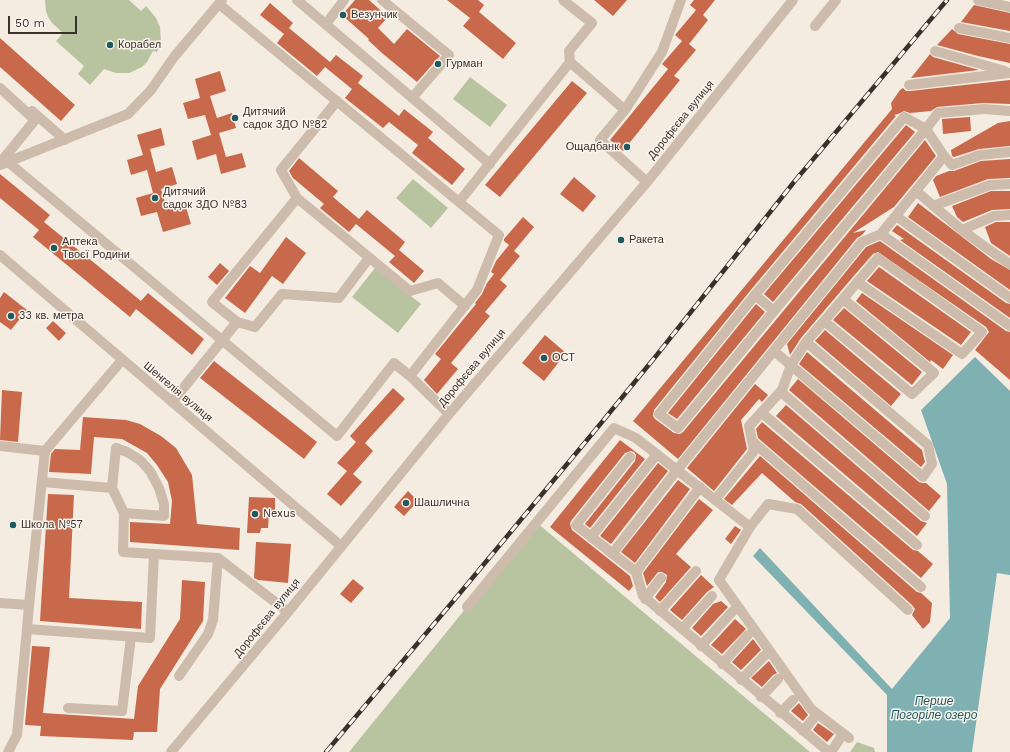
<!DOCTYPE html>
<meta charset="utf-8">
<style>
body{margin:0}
#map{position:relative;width:1010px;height:752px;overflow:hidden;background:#f4ebe1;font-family:"Work Sans",sans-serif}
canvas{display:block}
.scale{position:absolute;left:8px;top:16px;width:69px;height:18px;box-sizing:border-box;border:2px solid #3b302b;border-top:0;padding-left:5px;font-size:12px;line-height:14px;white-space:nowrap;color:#3b302b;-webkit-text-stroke:3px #fbf5ee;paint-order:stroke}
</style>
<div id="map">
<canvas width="1010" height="752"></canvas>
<div class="scale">50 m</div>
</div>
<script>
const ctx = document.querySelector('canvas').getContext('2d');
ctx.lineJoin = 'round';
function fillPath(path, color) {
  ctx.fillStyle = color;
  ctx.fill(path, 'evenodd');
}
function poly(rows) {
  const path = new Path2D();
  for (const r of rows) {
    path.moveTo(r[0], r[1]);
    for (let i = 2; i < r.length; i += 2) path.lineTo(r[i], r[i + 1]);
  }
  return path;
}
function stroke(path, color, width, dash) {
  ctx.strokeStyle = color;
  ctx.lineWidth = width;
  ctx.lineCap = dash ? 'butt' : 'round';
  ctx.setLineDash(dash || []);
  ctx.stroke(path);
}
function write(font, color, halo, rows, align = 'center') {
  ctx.font = font + ' "Work Sans",sans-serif';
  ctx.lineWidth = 3;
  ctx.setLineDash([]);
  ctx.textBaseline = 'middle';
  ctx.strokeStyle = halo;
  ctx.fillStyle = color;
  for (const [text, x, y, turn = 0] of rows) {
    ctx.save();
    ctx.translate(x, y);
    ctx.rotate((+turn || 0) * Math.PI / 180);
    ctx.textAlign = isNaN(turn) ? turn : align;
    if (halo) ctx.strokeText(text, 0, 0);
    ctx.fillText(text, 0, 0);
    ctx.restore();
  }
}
const green = poly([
 [45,0,129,0,141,11,146,6,156,18,160,27,161,42,157,52,153,51,147,62,142,67,129,73,116,73,104,69,90,85,78,74,84,66,56,41,63,33,52,23,48,17,46,11],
 [470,77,507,105,490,127,453,99],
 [413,179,448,208,431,228,396,198],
 [375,268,421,304,398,333,352,297],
 [536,522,810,752,349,752],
 [857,742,874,748,875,752,850,752]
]);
const water = poly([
 [975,357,1010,391,1010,575,997,573,972,752,887,752,887,695,753,556,760,548,892,689,950,618,947,484,921,410]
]);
const building = poly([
 [355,0,369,0,388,17,378,28,394,44,407,29,440,56,417,82,382,53,368,40,369,39,342,15],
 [447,0,478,0,484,5,479,12,516,43,503,59,463,26,470,18],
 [594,0,627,0,613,16],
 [694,0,715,0,703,15,708,20,689,44,696,50,674,76,680,80,623,151,610,140,668,69,662,64,682,41,675,35,696,10,690,5],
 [270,3,293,23,289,28,330,62,336,55,363,76,358,83,399,116,404,109,433,132,428,138,465,169,452,185,412,153,418,145,389,122,383,128,345,98,352,89,325,67,317,76,277,43,284,34,260,15],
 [974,5,1010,13,1010,31,961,22],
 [952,29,958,34,1010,44,1010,63,978,56,937,45],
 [0,38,75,105,61,121,0,67],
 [930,54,933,57,979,70,911,78],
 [220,71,226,91,210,96,217,118,232,113,236,128,219,133,226,157,242,153,246,167,221,174,216,154,197,160,192,141,211,135,205,115,188,119,183,103,200,98,195,79],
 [1010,80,1010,104,983,103,937,107,931,111,910,113,904,111,898,114,894,115,896,116,750,291,654,410,653,416,655,419,674,433,680,434,683,432,925,140,936,156,894,207,853,233,866,230,862,235,857,238,678,459,633,421,892,109,891,103,900,90,903,88,906,91,910,91],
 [572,81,587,93,500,197,485,185],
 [970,117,971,131,943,134,942,119],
 [1010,121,1010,146,979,149,954,157,952,156,951,150,998,123],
 [906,125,915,132,773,302,764,294],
 [161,128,165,145,150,149,156,172,172,167,177,184,161,189,167,209,185,204,191,224,163,232,157,212,141,216,136,198,153,193,147,170,131,175,127,160,143,155,137,135],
 [299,158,338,191,333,197,359,219,367,210,405,242,399,250,424,271,414,283,389,262,395,256,356,224,349,232,320,208,324,204,293,178,289,171],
 [1010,159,1010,178,988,179,940,197,933,180,936,176,949,171,954,171,981,161],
 [0,174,50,215,44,222,141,301,148,293,204,339,192,355,136,309,130,317,33,237,39,230,0,198],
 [574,177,596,196,583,212,560,194],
 [991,191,1010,191,1010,209,992,210,963,222,957,217,952,206],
 [918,203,991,259,1010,270,1010,290,908,217],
 [523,217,534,227,514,251,520,256,500,280,507,286,485,312,490,316,451,363,458,369,437,394,424,380,441,359,435,354,476,304,475,303,482,294,487,283,494,274,491,272,496,261,509,245,504,241,504,239],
 [996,222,1010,222,1010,256,991,243,985,227],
 [897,225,1006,303,1010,304,1010,318,900,240,904,239,892,231],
 [286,237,306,253,283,284,272,276,245,313,225,298,250,266,260,273],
 [880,241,1006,331,1010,332,1010,380,975,350,989,332,986,327,878,252,873,254,852,278,801,338,790,355,787,344,866,247],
 [220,263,229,271,217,285,208,277],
 [879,267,971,332,961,345,867,281],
 [4,292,27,310,11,330,0,322,0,298],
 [862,293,953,355,943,369,931,360,930,362,856,301],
 [756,304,765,312,677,419,668,413],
 [844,308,922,372,912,385,833,320],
 [53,321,66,333,59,341,46,328],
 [825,330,901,394,891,406,815,341],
 [545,335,566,353,544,381,522,363],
 [807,352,922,450,925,462,921,467,799,364],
 [214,361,317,442,304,459,200,378],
 [798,379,919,482,922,483,926,483,941,496,929,511,789,390],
 [755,384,768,395,762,402,759,399,741,420,747,449,714,491,687,468],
 [393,388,405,399,365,443,373,451,353,474,362,482,341,506,327,494,347,471,337,463,356,442,350,436],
 [2,390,22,392,18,442,0,440],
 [786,405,921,521,927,523,917,536,776,416],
 [83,417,126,420,140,424,161,436,176,448,192,475,197,524,240,528,239,550,130,542,130,522,170,524,172,501,168,482,157,465,147,453,122,439,94,437,91,474,49,472,51,454,55,449,80,450],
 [762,422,913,550,918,551,933,564,921,578,758,438,756,429],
 [620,440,645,459,590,528,585,524,635,461,636,455,634,452,631,451,625,453,571,521,570,524,572,530,630,576,633,586,629,591,550,527],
 [760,456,917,592,921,593,932,603,930,622,923,629,912,615,915,609,912,605,801,504,795,502,762,473,732,505,724,499],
 [658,463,668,471,611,544,600,536],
 [678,480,690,489,635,563,621,552],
 [408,491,418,501,404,516,394,507],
 [48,494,74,495,69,598,142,602,141,629,40,621],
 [249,497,275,498,275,514,269,514,268,528,261,528,260,533,247,533],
 [699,499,713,510,676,554,691,567,660,602,655,597,666,582,667,575,662,572,658,572,647,586,643,573],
 [735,526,741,530,731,544,725,539],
 [256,542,291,544,288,583,258,580,254,578],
 [701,575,714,587,707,592,682,620,670,610],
 [353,579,364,588,351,603,340,594],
 [182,580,205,582,203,621,160,689,157,732,134,732,133,740,40,736,41,726,25,725,32,646,50,647,43,713,134,719,138,686,180,619],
 [721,601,728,607,701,636,692,628,713,604],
 [735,619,746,629,722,654,711,645],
 [753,639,761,650,741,670,732,662],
 [769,661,777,673,773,675,762,687,751,678],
 [799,703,808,715,803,721,791,711],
 [818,723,834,734,827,742,813,730]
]);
const minor = poly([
 [297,0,490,164],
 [382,0,449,55,412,98],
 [563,0,592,23,569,51,570,62],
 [978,0,1010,7],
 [219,4,499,235,477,290,410,376,449,414],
 [326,24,344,0],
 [815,26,836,0],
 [959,28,1010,38],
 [935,51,1005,71],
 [909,85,1010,73],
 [0,88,35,120,0,163],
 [625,110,662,52,681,0],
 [32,111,65,140],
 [944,156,952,165,980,155,1010,152],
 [8,162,337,436,394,363,410,376],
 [0,165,128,114,151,90,174,57,222,0],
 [916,191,962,230,995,254,1010,264],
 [297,198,281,170,337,101],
 [459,202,570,62,625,110,600,140,647,182],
 [933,206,990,185,1010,184],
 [896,216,1010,298],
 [962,230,994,216,1010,215],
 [881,234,944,156,926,129,904,117,755,295,774,311,926,129,938,113,984,109,1010,111],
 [0,255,341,546],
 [755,295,659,414,678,428,774,311],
 [824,321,912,394,934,373,843,299],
 [237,322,255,327,282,294,339,298,369,258],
 [774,351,923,477,932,464,928,445,806,342],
 [781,392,925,516],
 [172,402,237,322,212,302,297,198,410,291,438,283,465,306],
 [762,413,917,545],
 [752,441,921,587],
 [0,446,45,451],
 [630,457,576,525,636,572],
 [700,487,636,572,643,596,829,752],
 [112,488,116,448,127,452,140,460,150,471,159,488,164,504,164,516,124,513],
 [715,500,754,451,749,426,782,390,791,365,806,342,843,299,878,258,982,332,962,354,857,282],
 [591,537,657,454],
 [154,554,218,558,213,620,208,634,179,676],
 [612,554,677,470,862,242,881,234,1010,326],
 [218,558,288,612],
 [645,599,661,578],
 [0,603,29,605,45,451,122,360],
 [29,605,27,629,150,638,154,554,123,552,124,513,112,488,42,482],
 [467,607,614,428,636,438,750,527],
 [660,611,696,571],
 [682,629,712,596],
 [701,646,733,611],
 [722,664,748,635],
 [741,680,765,655],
 [761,697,778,679],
 [68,708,122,711,131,637],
 [780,713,793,700],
 [803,731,814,718],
 [849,738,811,709,719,580,750,527,768,504,797,509,908,610],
 [8,752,17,735,27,629],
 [171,752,288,612,449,414,647,182,793,0],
 [831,752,843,734]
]);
const rail = poly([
 [326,752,455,599,602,422,656,356,794,182,947,0]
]);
const markers = [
 [343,15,4,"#1f5a5e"],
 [110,45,4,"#1f5a5e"],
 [438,64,4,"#1f5a5e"],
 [235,118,4,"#1f5a5e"],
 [627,147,4,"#1f5a5e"],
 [155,198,4,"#1f5a5e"],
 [621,240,4,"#1f5a5e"],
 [54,248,4,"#1f5a5e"],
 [11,316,4,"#1f5a5e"],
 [544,358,4,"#1f5a5e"],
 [406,503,4,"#1f5a5e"],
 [255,514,4,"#1f5a5e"],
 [13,525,4,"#1f5a5e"]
];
const poiNames = [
 ["Везунчик",351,15],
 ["Корабел",118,45],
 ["Гурман",446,64],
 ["Дитячий",243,112],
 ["садок ЗДО №82",243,125],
 ["Ощадбанк",619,147,"right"],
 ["Дитячий",163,192],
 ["садок ЗДО №83",163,205],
 ["Ракета",629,240],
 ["Аптека",62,242],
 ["Твоєї Родини",62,255],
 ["33 кв. метра",19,316],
 ["ОСТ",552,358],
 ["Шашлична",414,503],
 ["Nexus",263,514],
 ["Школа №57",21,525]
];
const streetNames = [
 ["Дорофєєва вулиця",681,120,-51],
 ["Дорофєєва вулиця",472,368,-50],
 ["Шенгелія вулиця",178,392,40],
 ["Дорофєєва вулиця",267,618,-51]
];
const waterNames = [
 ["Перше",934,701],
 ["Погоріле озеро",934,715]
];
fillPath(green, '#b8c4a0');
fillPath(water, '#7fb0b2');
fillPath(building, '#c8694b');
stroke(minor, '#cdbbac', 10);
stroke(rail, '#3b302b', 4.5);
stroke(rail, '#fbf5ee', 3, [9]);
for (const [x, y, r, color] of markers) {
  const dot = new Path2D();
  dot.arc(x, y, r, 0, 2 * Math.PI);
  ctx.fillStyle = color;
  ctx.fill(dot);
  stroke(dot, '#fbf5ee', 1.5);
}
write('11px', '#3b302b', '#fbf5ee', poiNames, 'left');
write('11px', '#3b302b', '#fbf5ee', streetNames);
write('italic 12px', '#1f5a5e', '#fbf5ee', waterNames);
</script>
